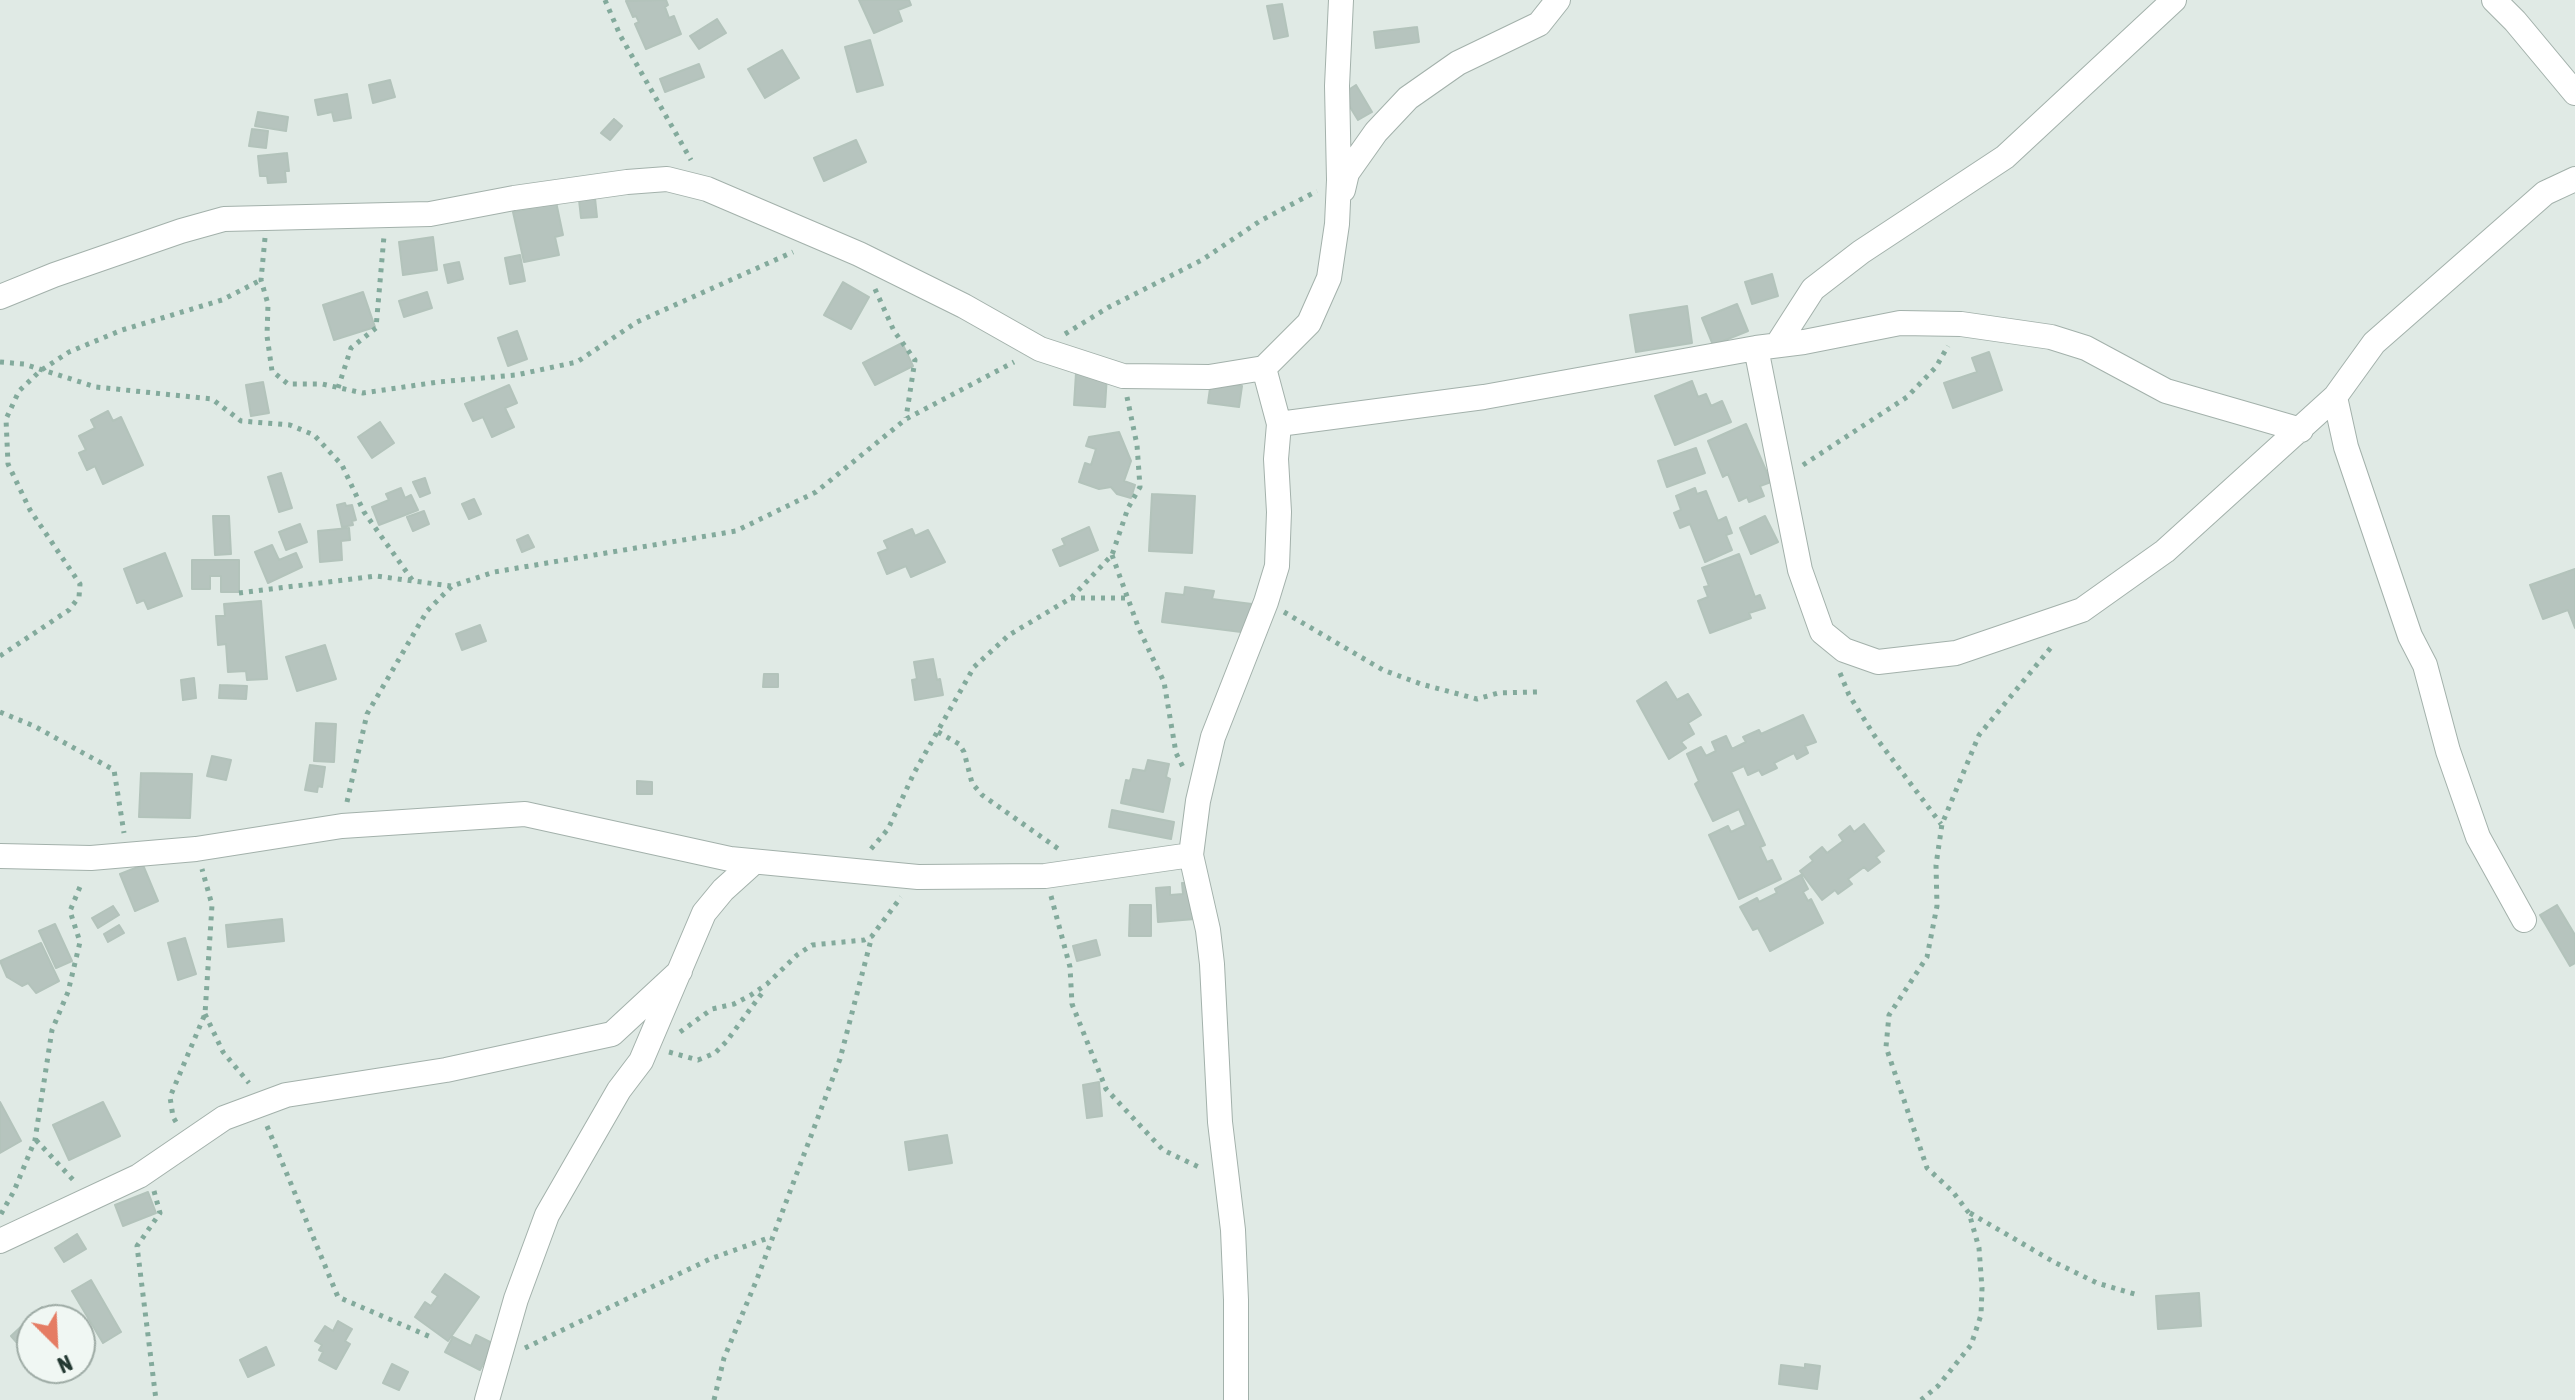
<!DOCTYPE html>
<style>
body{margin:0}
#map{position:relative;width:2575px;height:1400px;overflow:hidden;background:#e0eae5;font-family:"Asap Condensed",sans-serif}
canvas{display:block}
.north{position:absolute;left:16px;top:1304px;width:80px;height:80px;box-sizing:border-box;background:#f0f7f3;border:2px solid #9eaba5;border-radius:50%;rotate:156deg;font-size:22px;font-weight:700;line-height:32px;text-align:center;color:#223831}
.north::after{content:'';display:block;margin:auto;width:28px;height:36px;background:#e57c63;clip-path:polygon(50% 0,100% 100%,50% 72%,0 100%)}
</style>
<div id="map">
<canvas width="2575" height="1400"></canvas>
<div class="north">N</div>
</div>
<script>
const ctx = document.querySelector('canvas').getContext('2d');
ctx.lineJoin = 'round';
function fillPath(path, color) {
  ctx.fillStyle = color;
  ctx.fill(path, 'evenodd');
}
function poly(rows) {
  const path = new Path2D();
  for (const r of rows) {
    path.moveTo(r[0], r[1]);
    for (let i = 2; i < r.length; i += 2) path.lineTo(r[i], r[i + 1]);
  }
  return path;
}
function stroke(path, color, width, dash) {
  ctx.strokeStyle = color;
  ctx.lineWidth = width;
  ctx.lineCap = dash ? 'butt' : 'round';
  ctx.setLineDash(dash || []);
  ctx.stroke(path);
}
const building = poly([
 [666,0,668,5,665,7,669,18,674,16,681,34,646,49,635,24,639,22,636,16,633,17,626,1,666,0],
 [859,0,909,0,911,5,898,10,902,21,874,33,859,0],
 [1282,4,1288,36,1274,39,1267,6,1282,4],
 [717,19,726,33,699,49,690,36,717,19],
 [1417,27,1419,42,1376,48,1374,32,1417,27],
 [870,40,883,85,857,92,845,47,870,40],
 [782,50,799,78,765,98,748,69,782,50],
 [699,64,704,77,665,92,660,79,699,64],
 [390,80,395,97,373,103,369,85,390,80],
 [1356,85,1372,112,1358,120,1342,94,1356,85],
 [347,94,351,118,334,121,332,112,318,115,315,100,347,94],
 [258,112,288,117,286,131,255,126,258,112],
 [614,119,622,126,610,140,601,133,614,119],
 [252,129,268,131,266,148,249,146,252,129],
 [856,140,866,162,824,181,814,158,856,140],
 [287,153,289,171,285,171,286,182,268,183,267,176,260,176,258,156,287,153],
 [555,197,563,235,555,237,559,255,524,262,513,212,531,208,530,203,555,197],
 [595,198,597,217,581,218,579,200,595,198],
 [433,237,437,270,403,275,399,242,433,237],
 [520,255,525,281,510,284,505,258,520,255],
 [459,262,463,279,448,283,444,265,459,262],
 [1772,274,1778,296,1752,304,1745,282,1772,274],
 [843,282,869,297,851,329,824,315,843,282],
 [363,292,375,327,334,340,323,305,363,292],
 [427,292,432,308,404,317,399,301,427,292],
 [1737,304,1748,331,1713,345,1702,318,1737,304],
 [1687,306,1692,343,1636,352,1630,315,1687,306],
 [517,331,527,359,508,366,498,338,517,331],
 [902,343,913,366,875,385,863,363,902,343],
 [1989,352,2002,390,1953,408,1944,383,1977,372,1972,358,1989,352],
 [1076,373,1107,375,1105,407,1074,405,1076,373],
 [1211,381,1242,386,1239,407,1208,403,1211,381],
 [1692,381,1698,397,1706,394,1711,406,1722,401,1731,422,1675,445,1655,396,1692,381],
 [263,382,269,413,251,416,246,385,263,382],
 [509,385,517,403,505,408,514,427,492,437,483,417,473,421,465,404,509,385],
 [108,411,113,421,121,417,143,465,103,484,95,466,87,470,79,453,86,450,79,436,95,428,91,420,108,411],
 [380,422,394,443,372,458,358,437,380,422],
 [1746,424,1771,482,1760,486,1764,496,1749,502,1747,497,1739,501,1728,474,1723,477,1708,441,1746,424],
 [1119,432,1131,461,1124,481,1135,485,1131,498,1117,494,1111,487,1099,489,1079,482,1085,463,1091,465,1096,449,1086,446,1089,437,1119,432],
 [1696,448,1705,473,1667,487,1658,461,1696,448],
 [281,473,292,508,279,512,268,477,281,473],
 [425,478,430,493,420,497,413,482,425,478],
 [401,488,405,498,411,495,418,510,379,525,372,507,389,500,386,494,401,488],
 [1695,488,1697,494,1706,491,1718,521,1726,517,1732,533,1726,535,1732,550,1705,562,1690,524,1680,528,1674,513,1681,510,1676,496,1695,488],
 [1152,494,1195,496,1192,553,1149,551,1152,494],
 [474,499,481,514,469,519,462,504,474,499],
 [345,503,346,506,352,505,356,520,352,521,353,525,342,527,337,505,345,503],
 [424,511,429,524,413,531,407,517,424,511],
 [213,516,229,516,231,554,215,555,213,516],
 [1765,516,1778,542,1751,554,1740,528,1765,516],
 [300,524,307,542,286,550,279,532,300,524],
 [1089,527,1098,550,1060,566,1053,550,1065,545,1062,539,1089,527],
 [349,528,350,540,341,541,342,560,320,562,318,531,349,528],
 [912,529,915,536,928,530,945,562,911,577,906,566,887,574,878,553,888,549,884,541,912,529],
 [528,535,534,547,522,552,517,540,528,535],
 [272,545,279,560,296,553,302,567,268,583,255,552,272,545],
 [165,553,182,596,148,609,144,600,137,603,124,569,165,553],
 [1739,554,1755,597,1760,595,1765,608,1749,613,1751,618,1710,633,1698,601,1708,597,1704,587,1709,586,1702,568,1739,554],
 [192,560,239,560,239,592,221,592,221,576,210,576,210,589,192,589,192,560],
 [2575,569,2575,628,2568,610,2543,619,2530,585,2575,569],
 [1185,587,1214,591,1212,599,1252,604,1249,633,1162,622,1166,593,1184,595,1185,587],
 [261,601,267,679,247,680,246,671,228,672,226,644,218,645,216,616,225,616,224,604,261,601],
 [480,625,486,641,462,650,456,634,480,625],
 [325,645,336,679,297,691,286,657,325,645],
 [933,659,937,680,940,679,943,695,915,700,912,680,917,679,914,662,933,659],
 [764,674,778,674,778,687,763,687,764,674],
 [194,678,196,698,183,700,181,680,194,678],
 [1666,682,1677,700,1688,694,1701,715,1688,723,1694,734,1681,742,1686,748,1669,759,1637,701,1666,682],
 [220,685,247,686,246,699,219,698,220,685],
 [1803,715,1816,742,1805,746,1808,753,1797,759,1794,753,1774,763,1777,768,1762,775,1759,770,1748,775,1744,766,1731,772,1765,845,1760,847,1767,862,1772,860,1781,879,1739,899,1709,835,1728,826,1731,832,1746,825,1739,809,1713,821,1695,784,1699,781,1687,754,1701,747,1706,756,1716,751,1712,742,1726,736,1732,749,1746,742,1743,737,1759,730,1761,734,1803,715],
 [316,723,336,724,334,762,314,761,316,723],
 [212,756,231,760,226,780,207,776,212,756],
 [1148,760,1169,764,1166,777,1170,779,1163,812,1121,803,1126,780,1130,781,1133,769,1145,771,1148,760],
 [310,765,325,767,322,787,318,786,317,792,305,790,310,765],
 [141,773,192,774,190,818,139,817,141,773],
 [637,781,652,782,652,794,637,794,637,781],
 [1112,810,1174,822,1171,839,1109,827,1112,810],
 [1864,824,1884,851,1876,857,1880,862,1868,871,1864,867,1848,879,1852,884,1838,894,1835,890,1822,900,1800,871,1813,861,1810,857,1822,847,1827,853,1843,841,1839,835,1850,826,1854,832,1864,824],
 [143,865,158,901,135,911,120,874,143,865],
 [1801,875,1808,889,1803,892,1808,901,1811,899,1823,923,1770,951,1758,928,1753,930,1740,907,1757,898,1759,902,1777,893,1775,889,1801,875],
 [1182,883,1193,883,1195,919,1158,922,1156,888,1170,887,1170,895,1183,894,1182,883],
 [1130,905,1151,905,1151,936,1129,936,1130,905],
 [2557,905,2575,935,2575,963,2570,966,2540,915,2557,905],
 [113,906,119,915,98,928,92,918,113,906],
 [282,919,284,941,228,947,226,925,282,919],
 [55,924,72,961,56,968,39,931,55,924],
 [119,925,124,933,108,942,104,934,119,925],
 [185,938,196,974,178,980,168,943,185,938],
 [1096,940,1100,955,1077,961,1073,946,1096,940],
 [41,943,59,981,36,993,28,983,22,986,7,977,0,961,41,943],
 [1099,1082,1102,1116,1087,1118,1083,1085,1099,1082],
 [0,1102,21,1141,0,1153,0,1102],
 [103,1102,120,1136,69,1160,53,1125,103,1102],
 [947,1135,952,1163,909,1170,905,1142,947,1135],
 [148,1192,156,1213,123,1226,115,1205,148,1192],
 [77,1234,86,1249,64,1262,55,1248,77,1234],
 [445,1274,479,1297,448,1341,415,1317,425,1302,431,1306,438,1296,432,1292,445,1274],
 [91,1280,121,1332,103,1343,72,1291,91,1280],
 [2199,1293,2201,1326,2158,1329,2156,1296,2199,1293],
 [42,1307,54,1320,32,1320,32,1360,11,1336,42,1307],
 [338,1321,352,1329,345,1341,350,1344,336,1369,319,1360,323,1352,319,1350,322,1345,315,1341,325,1326,333,1331,338,1321],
 [476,1335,494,1344,480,1370,445,1352,453,1337,471,1346,476,1335],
 [266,1347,274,1365,248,1377,240,1360,266,1347],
 [392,1364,408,1372,399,1390,383,1383,392,1364],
 [1805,1364,1820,1366,1817,1389,1779,1384,1781,1365,1805,1368,1805,1364]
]);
const path = poly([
 [605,0,620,35,691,160],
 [265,238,261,280,268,304,267,336,272,371,288,384,322,384,363,393,438,382,516,375,577,362,637,322,793,252],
 [875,289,894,331,915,360,906,418],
 [1065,334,1109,307,1202,260,1260,221,1317,191],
 [0,362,24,364,96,387,212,399,241,421,290,425,314,435,342,465,364,512,413,581],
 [338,388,351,348,376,328,384,236],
 [1803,465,1907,397,1936,367,1948,346],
 [1112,555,1139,629,1164,682,1176,753,1183,767],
 [239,593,376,576,451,586],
 [1071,598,1128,598],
 [1284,612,1383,670,1421,684,1477,699,1498,693,1537,692],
 [0,656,69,610,79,597,80,584,30,510,8,464,6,419,19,391,40,371,69,352,122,330,222,300,261,280],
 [1840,673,1849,695,1874,735,1941,824],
 [0,712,34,726,114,770,124,833],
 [938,732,959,744,964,752,972,783,982,795,1060,850],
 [347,802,367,714,427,611,452,586,494,572,736,531,816,492,906,419,1014,362],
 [871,849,888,829,914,773,974,667,1009,635,1071,598,1112,555,1128,508,1140,487,1137,445,1127,397],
 [1051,896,1070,967,1072,1004,1106,1089,1163,1150,1203,1169],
 [205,1014,223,1052,249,1083],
 [680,1032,712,1009,734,1004,751,995,767,984,797,955,812,945,864,940,872,936,901,897],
 [669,1052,698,1060,715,1053,726,1042,765,989],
 [176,1122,173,1117,170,1097,205,1014,212,905,202,869],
 [267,1126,338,1297,433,1338],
 [36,1140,76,1183],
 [154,1191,160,1213,137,1246,156,1400],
 [1970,1213,2054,1262,2097,1283,2138,1295],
 [1,1214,14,1191,35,1140,52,1030,68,992,80,942,70,911,82,882],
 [525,1348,710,1259,771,1237],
 [714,1400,724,1358,757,1279,840,1059,872,936],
 [1921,1400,1938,1386,1971,1345,1981,1315,1982,1288,1979,1248,1969,1213,1953,1192,1927,1168,1886,1047,1889,1015,1927,957,1937,906,1936,865,1942,824,1979,735,2053,645]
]);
const street = poly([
 [2494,0,2515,21,2575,93],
 [1343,190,1347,173,1376,132,1408,98,1458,63,1539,24,1558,0],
 [0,297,54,275,181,231,224,219,430,214,514,198,627,182,667,179,707,189,859,254,964,306,1040,349,1123,376,1209,377,1264,368],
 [1777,345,1813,289,1861,252,2005,157,2174,0],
 [1756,348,1800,570,1822,632,1844,650,1878,662,1956,653,2082,610,2165,551,2335,397,2374,343,2545,193,2575,179],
 [2335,397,2346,447,2410,636,2425,665,2448,751,2478,837,2524,920],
 [1279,424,1264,368,1309,323,1329,278,1337,224,1339,180,1337,86,1341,0],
 [0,856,91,858,196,849,342,826,525,814,730,859,918,877,1045,876,1191,855],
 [0,1241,139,1176,224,1118,286,1095,446,1070,612,1034,680,971],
 [487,1400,516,1299,547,1215,619,1090,641,1061,704,913,723,890,754,862],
 [1236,1400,1236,1300,1233,1230,1220,1122,1212,964,1208,930,1191,855,1198,801,1213,737,1266,602,1277,566,1279,512,1276,459,1279,424,1484,397,1756,348,1804,342,1900,323,1961,324,2051,337,2086,348,2166,391,2301,430]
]);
fillPath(building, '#b6c4be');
stroke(building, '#b3c3bb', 2);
stroke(street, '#a3b1ab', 26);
stroke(path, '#83aa9c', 5, [4, 6]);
stroke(street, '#fff', 24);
</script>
